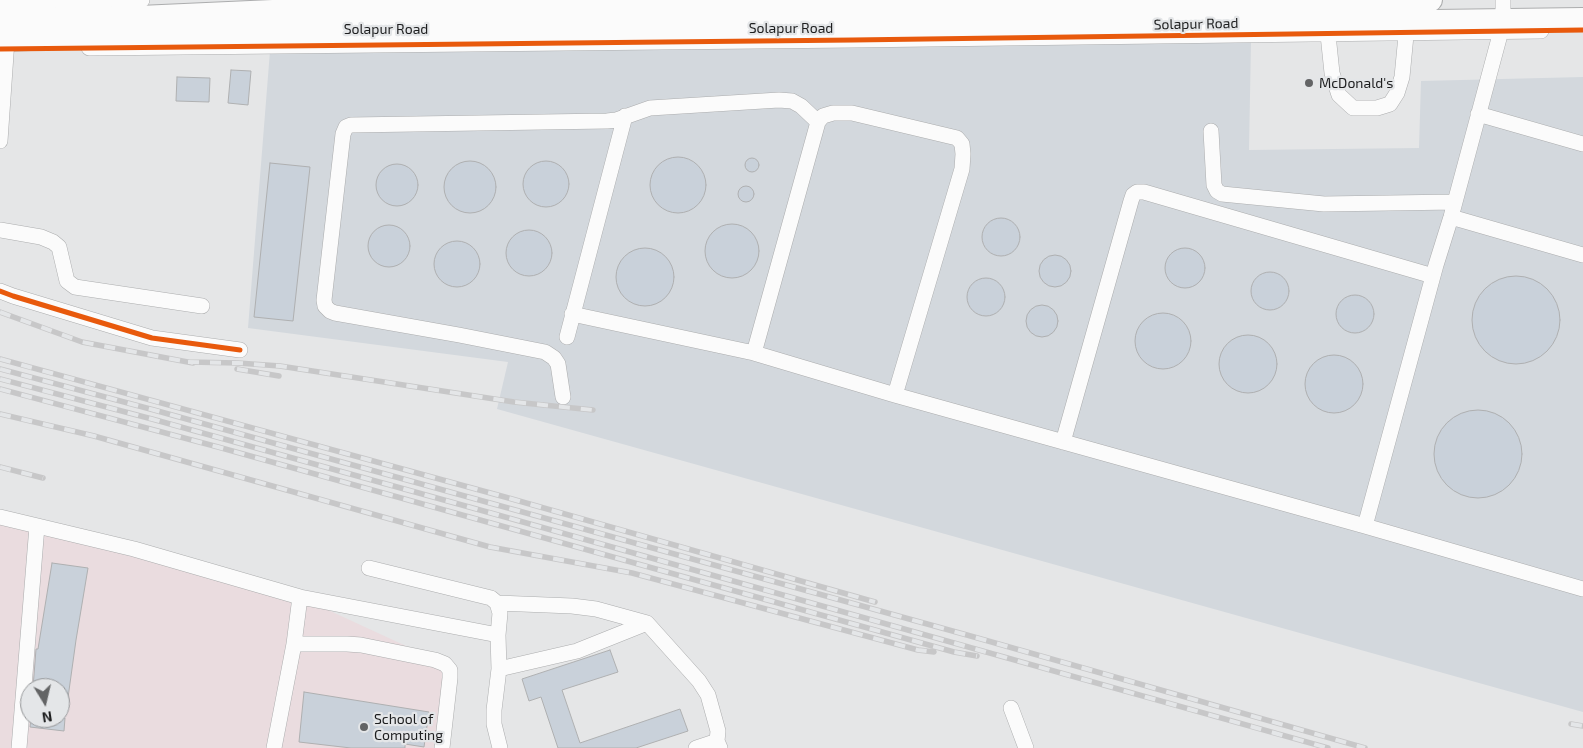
<!DOCTYPE html>
<style>
body{margin:0}
#map{position:relative;width:1583px;height:748px;overflow:hidden;background:#e5e6e7;font-family:"Exo 2",sans-serif}
canvas{display:block}
.north{position:absolute;left:20px;top:678px;width:50px;height:50px;box-sizing:border-box;background:#e4e6e8;border:1px solid #949698;border-radius:50%;rotate:171deg;font-size:14px;font-weight:700;line-height:20px;text-align:center;color:#1d1e1f}
.north::after{content:'';display:block;margin:auto;width:18px;height:22px;background:#636465;clip-path:polygon(50% 0,100% 100%,50% 72%,0 100%)}
</style>
<div id="map">
<canvas width="1583" height="748"></canvas>
<div class="north">N</div>
</div>
<script>
const ctx = document.querySelector('canvas').getContext('2d');
ctx.lineJoin = 'round';
function fillPath(path, color) {
  ctx.fillStyle = color;
  ctx.fill(path, 'evenodd');
}
function poly(rows) {
  const path = new Path2D();
  for (const r of rows) {
    if (r.length === 3) {
      path.moveTo(r[0] + r[2], r[1]);
      path.arc(r[0], r[1], r[2], 0, 2 * Math.PI);
      continue;
    }
    path.moveTo(r[0], r[1]);
    for (let i = 2; i < r.length; i += 2) path.lineTo(r[i], r[i + 1]);
  }
  return path;
}
function stroke(path, color, width, dash) {
  ctx.strokeStyle = color;
  ctx.lineWidth = width;
  ctx.lineCap = dash ? 'butt' : 'round';
  ctx.setLineDash(dash || []);
  ctx.stroke(path);
}
function write(font, color, halo, rows, align = 'center') {
  ctx.font = font + ' "Exo 2",sans-serif';
  ctx.lineWidth = 4.5;
  ctx.setLineDash([]);
  ctx.textBaseline = 'middle';
  ctx.strokeStyle = halo;
  ctx.fillStyle = color;
  for (const [text, x, y, turn = 0] of rows) {
    ctx.save();
    ctx.translate(x, y);
    ctx.rotate((+turn || 0) * Math.PI / 180);
    ctx.textAlign = isNaN(turn) ? turn : align;
    if (halo) ctx.strokeText(text, 0, 0);
    ctx.fillText(text, 0, 0);
    ctx.restore();
  }
}
const commercial = poly([
 [0,517,300,597,445,664,440,748,0,748],
 [30,688,60,688,60,718,30,718]
]);
const built = poly([
 [1251,41,1249,150,1419,148,1421,81,1583,77,1583,712,497,409,508,362,248,328,270,51]
]);
const building = poly([
 [231,70,251,71,248,105,228,103,231,70],
 [177,77,210,78,209,102,176,101,177,77],
 [678,185,28],
 [752,165,7],
 [470,187,26],
 [546,184,23],
 [270,163,310,167,293,321,254,317,270,163],
 [397,185,21],
 [746,194,8],
 [1001,237,19],
 [732,251,27],
 [389,246,21],
 [529,253,23],
 [457,264,23],
 [1185,268,20],
 [645,277,29],
 [1055,271,16],
 [1270,291,19],
 [1516,320,44],
 [986,297,19],
 [1355,314,19],
 [1042,321,16],
 [1163,341,28],
 [1248,364,29],
 [1334,384,29],
 [1478,454,44],
 [52,563,88,568,76,640,66,712,60,712,60,688,33,688,36,649,38,649,52,563],
 [610,650,618,672,562,690,580,743,680,709,688,731,636,748,558,748,541,697,529,701,522,679,610,650],
 [304,692,429,712,424,747,405,744,405,748,351,748,299,742,304,692],
 [31,718,65,718,64,731,30,727,31,718]
]);
const minor = poly([
 [0,3,142,0],
 [1327,25,1332,73,1339,95,1353,108,1377,108,1390,104,1397,93,1402,77,1407,25],
 [89,48,853,40,1541,31],
 [1478,114,1583,144],
 [1211,131,1214,185,1217,191,1222,194,1324,204,1455,202],
 [0,141,7,40],
 [1451,217,1583,255],
 [0,230,41,237,53,242,59,247,67,281,75,287,202,306],
 [0,291,13,296,152,338,240,350],
 [572,314,754,353,895,395,1365,526,1583,589],
 [567,337,625,116],
 [754,353,818,122,823,116,833,113,852,113,957,138,962,144,963,154,962,169,895,395],
 [563,397,558,364,554,358,545,352,459,335,335,313,330,311,325,306,324,300,343,134,346,127,351,125,607,121,616,120,650,108,779,100,792,101,801,106,818,122],
 [1063,442,1131,201,1133,195,1137,192,1144,192,1433,276],
 [0,517,134,549,300,597,294,644,274,748],
 [1365,526,1436,265,1451,217,1501,31,1503,20,1503,0],
 [369,568,491,598,497,603,500,613,498,635,499,669,494,710,494,724,500,748],
 [300,597,498,635],
 [497,603,572,606,596,609,647,623,699,681,708,695,718,731,717,741,720,748],
 [294,644,347,644,361,645,435,660,445,664,450,670,450,678,442,748],
 [499,669,577,651,647,623],
 [1011,708,1026,748],
 [19,748,37,526],
 [696,748,717,741]
]);
const highway = poly([
 [0,19,140,17,361,7,673,11,1431,0],
 [0,40,362,28,916,28,1583,19]
]);
const rail = poly([
 [0,312,82,342,193,363],
 [0,359,505,497,875,602],
 [188,362,238,363,280,366,514,402,593,410],
 [0,369,154,410,967,635,1365,748],
 [237,369,279,376],
 [0,379,152,419,498,515,1328,748],
 [0,389,218,447,954,652,977,656],
 [0,414,94,436,490,547,632,573,918,650,934,652],
 [0,467,43,478],
 [1571,724,1583,726]
]);
const cycleway = poly([
 [0,49,853,40,1583,30],
 [0,291,13,296,152,338,240,350]
]);
const markers = [
 [1309,83,5,"#636465"],
 [364,727,5,"#636465"]
];
const streetNames = [
 ["Solapur Road",1196,24,-1],
 ["Solapur Road",791,28],
 ["Solapur Road",386,29]
];
const poiNames = [
 ["McDonald's",1319,83],
 ["School of",374,719],
 ["Computing",374,735]
];
fillPath(commercial, '#eadcdf');
fillPath(built, '#d3d8dd');
fillPath(building, '#c9d1da');
stroke(building, '#afb0b1', 1);
stroke(minor, '#acadae', 16);
stroke(highway, '#acadae', 24);
stroke(minor, '#fbfbfb', 15);
stroke(highway, '#fbfbfb', 22);
stroke(rail, '#c7c7c8', 5.5);
stroke(rail, '#e4e6e8', 4, [11]);
stroke(cycleway, '#e8590c', 5);
for (const [x, y, r, color] of markers) {
  const dot = new Path2D();
  dot.arc(x, y, r, 0, 2 * Math.PI);
  ctx.fillStyle = color;
  ctx.fill(dot);
  stroke(dot, '#e4e6e8', 2);
}
write('14px', '#1d1e1f', '#e4e6e8', streetNames);
write('14px', '#1d1e1f', '#e4e6e8', poiNames, 'left');
</script>
